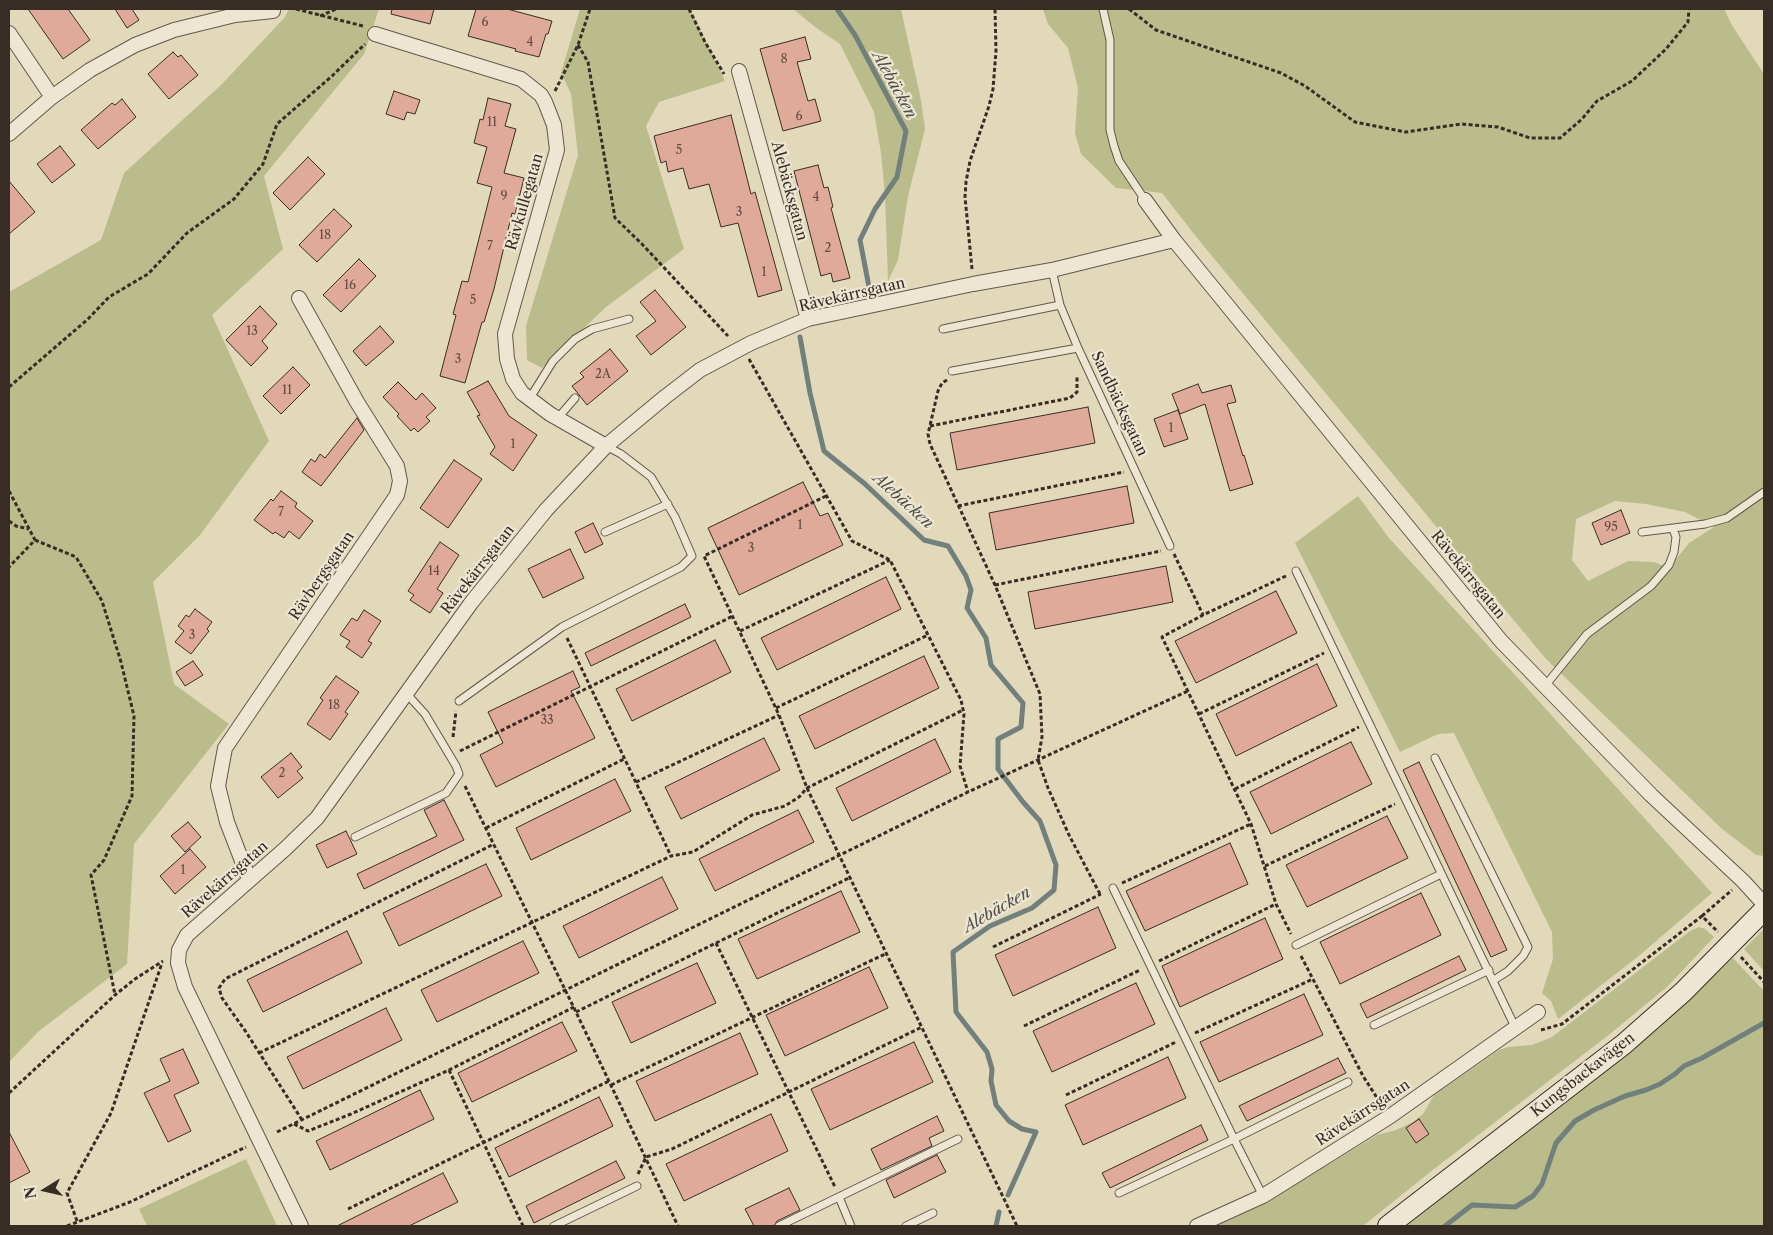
<!DOCTYPE html>
<meta charset="utf-8">
<style>
body{margin:0}
#map{position:relative;width:1773px;height:1235px;overflow:hidden;background:#e2d9bb;font-family:"Libre Caslon Text",serif}
canvas{display:block}
.frame{position:absolute;inset:0;border:10px solid #382d24;pointer-events:none}
.north{position:absolute;left:20px;top:1165px;width:50px;height:50px;-webkit-text-stroke:4px #ece6d3;paint-order:stroke;rotate:260deg;font-size:14px;font-weight:700;line-height:20px;text-align:center;color:#382d24}
.north::after{content:'';display:block;margin:auto;width:18px;height:22px;background:#382d24;clip-path:polygon(50% 0,100% 100%,50% 72%,0 100%)}
</style>
<div id="map">
<canvas width="1773" height="1235"></canvas>
<div class="frame"></div>
<div class="north">N</div>
</div>
<script>
const ctx = document.querySelector('canvas').getContext('2d');
ctx.lineJoin = 'round';
function fillPath(path, color) {
  ctx.fillStyle = color;
  ctx.fill(path, 'evenodd');
}
function poly(rows) {
  const path = new Path2D();
  for (const r of rows) {
    path.moveTo(r[0], r[1]);
    for (let i = 2; i < r.length; i += 2) path.lineTo(r[i], r[i + 1]);
  }
  return path;
}
function stroke(path, color, width, dash) {
  ctx.strokeStyle = color;
  ctx.lineWidth = width;
  ctx.lineCap = dash ? 'butt' : 'round';
  ctx.setLineDash(dash || []);
  ctx.stroke(path);
}
function write(font, color, halo, rows, align = 'center') {
  ctx.font = font + ' "Libre Caslon Text",serif';
  ctx.lineWidth = 4.5;
  ctx.setLineDash([]);
  ctx.textBaseline = 'middle';
  ctx.strokeStyle = halo;
  ctx.fillStyle = color;
  for (const [text, x, y, turn = 0] of rows) {
    ctx.save();
    ctx.translate(x, y);
    ctx.rotate((+turn || 0) * Math.PI / 180);
    ctx.textAlign = isNaN(turn) ? turn : align;
    if (halo) ctx.strokeText(text, 0, 0);
    ctx.fillText(text, 0, 0);
    ctx.restore();
  }
}
const green = poly([
 [289,9,379,9,364,54,264,176,283,249,212,315,269,441,200,535,153,582,174,684,229,724,134,844,127,964,39,1031,9,1062,9,292,101,240,124,173,221,85,285,17],
 [580,9,690,9,725,81,659,102,646,126,684,249,606,307,542,368,527,360,526,326,578,155,571,94,561,73],
 [793,9,901,9,921,100,925,129,908,196,898,260,888,281,885,195,881,153,874,112,840,44,815,27],
 [1043,9,1724,9,1733,27,1764,74,1764,856,1756,855,1721,828,1546,659,1202,244,1162,193,1116,188,1081,154,1075,133,1078,88,1068,48,1048,24],
 [1615,501,1646,504,1685,512,1714,527,1689,543,1669,568,1654,562,1628,561,1588,581,1572,560,1576,519],
 [1358,496,1389,538,1526,687,1712,893,1640,955,1558,1019,1551,1001,1542,993,1553,959,1552,932,1454,733,1438,734,1400,752,1295,543],
 [1699,927,1705,929,1714,937,1668,986,1610,1034,1434,1169,1363,1226,1216,1226,1294,1185,1377,1135,1396,1130,1413,1122,1423,1114,1434,1095,1499,1050,1508,1047,1532,1045,1552,1037,1690,931],
 [1764,929,1764,971,1744,949],
 [1733,958,1764,991,1764,1226,1404,1226,1505,1147,1611,1067,1665,1021],
 [246,1159,277,1226,147,1226,139,1209]
]);
const stream = poly([
 [837,9,855,35,906,131,897,177,875,209,860,240,869,287,866,293],
 [800,337,810,393,824,451,865,484,924,540,948,546,966,576,971,590,967,608,986,638,991,665,1023,703,1021,727,998,739,998,769,1023,802,1040,821,1056,865,1054,890,1032,908,990,926,953,952,956,1012,987,1052,992,1069,991,1081,996,1105,1009,1121,1022,1129,1036,1132,1008,1195],
 [996,1226,999,1212],
 [1445,1226,1472,1205,1515,1207,1533,1196,1542,1184,1556,1143,1575,1121,1594,1110,1625,1096,1646,1090,1660,1084,1675,1074,1684,1066,1702,1058,1764,1023]
]);
const building = poly([
 [28,9,68,9,90,40,63,59,28,9],
 [115,9,132,9,139,20,127,28,115,9],
 [392,9,434,9,430,24,391,14,392,9],
 [476,9,507,9,552,21,548,34,546,34,539,57,515,51,516,49,468,36,476,9],
 [805,37,811,59,797,62,808,101,815,99,821,121,783,131,760,49,805,37],
 [173,52,178,57,181,55,198,75,169,99,148,74,173,52],
 [394,91,420,100,415,114,407,112,404,120,386,114,394,91],
 [488,98,511,104,505,126,516,129,504,173,524,178,515,214,512,213,494,289,484,322,482,322,465,383,440,376,456,315,453,314,462,281,468,282,492,187,477,183,487,147,474,143,480,119,483,120,488,98],
 [122,99,136,117,98,149,81,130,112,103,115,105,122,99],
 [731,115,751,194,755,192,782,290,758,297,738,223,721,227,709,184,689,189,683,168,668,172,666,161,661,163,654,136,731,115],
 [60,146,75,165,52,183,37,164,60,146],
 [308,157,325,174,290,210,273,193,308,157],
 [818,165,824,188,828,187,833,207,831,208,850,278,833,282,831,273,821,276,794,171,818,165],
 [9,181,35,212,9,234,9,181],
 [334,209,352,226,317,262,299,245,334,209],
 [359,259,376,276,341,312,323,295,359,259],
 [655,290,686,327,651,355,636,336,656,321,640,302,655,290],
 [260,306,277,324,262,341,268,348,251,366,226,340,260,306],
 [380,326,394,342,366,366,353,351,380,326],
 [610,349,628,371,587,405,572,386,584,377,580,373,610,349],
 [293,367,310,385,281,414,263,396,293,367],
 [488,381,509,416,537,435,513,471,490,454,495,447,477,416,480,415,467,392,488,381],
 [398,382,416,400,422,393,436,408,426,417,430,421,418,432,414,428,411,431,397,416,399,414,383,397,398,382],
 [1198,384,1202,393,1231,385,1236,402,1227,404,1243,456,1244,455,1253,484,1230,491,1205,404,1180,414,1172,394,1198,384],
 [1088,407,1095,443,957,470,950,433,1088,407],
 [1178,410,1188,439,1164,447,1154,419,1178,410],
 [357,418,364,430,321,486,302,472,311,459,315,462,320,454,325,458,357,418],
 [454,460,482,479,448,528,420,508,454,460],
 [803,482,820,516,828,513,843,545,739,595,708,528,803,482],
 [1127,486,1134,523,996,550,989,513,1127,486],
 [281,491,297,503,295,507,313,521,299,539,289,531,284,538,275,532,273,534,254,520,271,499,273,501,281,491],
 [1621,510,1630,533,1601,545,1592,523,1621,510],
 [593,523,603,544,585,553,575,532,593,523],
 [440,542,459,555,437,589,443,593,430,613,410,600,414,595,408,591,440,542],
 [570,549,584,578,543,598,528,569,570,549],
 [1166,566,1173,602,1035,629,1028,592,1166,566],
 [886,577,901,609,777,670,761,638,886,577],
 [1276,591,1297,633,1196,683,1175,641,1276,591],
 [685,604,691,617,591,666,585,653,685,604],
 [195,609,212,622,207,629,209,631,191,654,175,642,184,631,178,626,186,615,189,617,195,609],
 [364,610,381,621,368,641,372,643,362,658,346,647,350,641,340,635,352,618,357,621,364,610],
 [715,640,731,672,632,721,616,689,715,640],
 [924,656,939,688,815,749,799,716,924,656],
 [193,661,203,675,185,686,176,672,193,661],
 [1317,664,1337,706,1236,756,1216,714,1317,664],
 [573,671,580,687,571,691,595,738,496,787,480,755,503,743,488,712,573,671],
 [336,676,359,692,345,712,348,714,330,740,307,724,323,700,320,698,336,676],
 [764,738,780,770,681,819,665,787,764,738],
 [935,739,951,772,852,821,836,788,935,739],
 [1351,742,1372,784,1271,834,1250,792,1351,742],
 [291,753,302,767,297,771,303,778,278,798,261,777,291,753],
 [1419,762,1507,950,1491,957,1403,770,1419,762],
 [615,779,631,811,531,860,516,828,615,779],
 [444,800,464,840,364,889,357,874,437,836,424,810,444,800],
 [798,810,814,842,715,891,699,859,798,810],
 [1387,816,1408,858,1307,907,1286,865,1387,816],
 [188,822,201,837,185,852,171,836,188,822],
 [346,831,357,854,327,868,316,845,346,831],
 [1230,843,1248,884,1145,931,1126,891,1230,843],
 [190,849,206,867,175,894,160,876,190,849],
 [486,864,502,896,399,946,383,913,486,864],
 [662,877,678,909,579,958,563,926,662,877],
 [841,891,860,932,757,979,738,939,841,891],
 [1421,893,1441,935,1340,984,1320,942,1421,893],
 [1098,907,1116,948,1013,996,995,955,1098,907],
 [1265,918,1283,959,1180,1007,1162,966,1265,918],
 [347,931,362,963,263,1012,247,980,347,931],
 [523,941,539,973,437,1022,421,990,523,941],
 [1459,956,1466,970,1367,1018,1360,1004,1459,956],
 [697,963,716,1003,631,1043,612,1002,697,963],
 [869,967,888,1008,785,1056,766,1015,869,967],
 [1136,983,1155,1024,1052,1072,1033,1031,1136,983],
 [1304,994,1323,1035,1219,1082,1200,1042,1304,994],
 [386,1008,402,1040,303,1089,287,1057,386,1008],
 [562,1022,577,1051,472,1102,458,1073,562,1022],
 [740,1033,758,1074,655,1121,636,1081,740,1033],
 [914,1042,933,1082,830,1130,811,1089,914,1042],
 [183,1049,199,1083,174,1095,191,1131,168,1142,144,1093,170,1081,160,1059,183,1049],
 [1168,1057,1186,1098,1083,1145,1065,1105,1168,1057],
 [1338,1058,1346,1073,1247,1121,1239,1106,1338,1058],
 [420,1090,434,1119,330,1170,316,1141,420,1090],
 [599,1097,613,1126,509,1177,495,1148,599,1097],
 [771,1114,788,1151,684,1201,666,1164,771,1114],
 [937,1116,944,1131,929,1138,932,1146,881,1170,871,1149,937,1116],
 [1419,1119,1429,1134,1416,1143,1406,1128,1419,1119],
 [1201,1125,1208,1140,1110,1188,1102,1173,1201,1125],
 [9,1132,30,1172,9,1183,9,1132],
 [937,1155,946,1172,894,1198,886,1180,937,1155],
 [616,1161,625,1178,534,1223,526,1206,616,1161],
 [443,1173,458,1202,409,1226,337,1226,443,1173],
 [789,1188,800,1210,777,1221,774,1226,754,1226,745,1209,789,1188]
]);
const path = poly([
 [296,9,363,26],
 [689,9,705,42,724,74],
 [1129,9,1156,30,1281,73,1305,86,1355,122,1406,132,1461,124,1498,127,1530,138,1560,138,1582,119,1597,101,1632,81,1666,49,1688,22,1689,9],
 [320,16,336,9],
 [578,45,588,62,615,218,642,244,728,336],
 [555,91,578,45,590,9],
 [972,269,965,197,966,182,970,161,989,106,993,89,996,51,995,9],
 [749,359,852,541,890,560,961,700,964,714,960,766,968,792],
 [947,380,942,383,938,391,928,434,930,444,995,585,1040,694,1042,737,1038,760,1048,788,1069,835,1100,894],
 [9,387,88,319,109,297,148,274,187,233,234,199,263,164,277,124,332,76,365,44],
 [930,426,1070,398,1077,392,1077,377],
 [9,491,35,540,9,567],
 [826,496,704,556,779,715,807,788,1017,1226],
 [958,506,1124,472],
 [9,521,16,526,29,529],
 [35,540,76,557,102,601,121,662,134,716,132,796,104,860,91,875,115,995],
 [1174,554,1203,615],
 [1286,576,1203,615,1162,637,1251,824,1276,904,1291,934],
 [995,585,1161,551],
 [740,631,890,560],
 [567,638,671,856],
 [776,708,928,635],
 [1199,714,1324,653],
 [453,737,456,711],
 [460,751,733,616],
 [636,782,779,715],
 [465,786,576,1012,678,1226],
 [1235,789,1359,727],
 [486,828,624,759],
 [1265,866,1395,804],
 [1122,883,1251,824],
 [1702,916,1732,890],
 [716,943,849,878],
 [993,947,1101,894],
 [1301,956,1363,1076,1381,1104],
 [1741,957,1764,982],
 [1159,961,1276,904],
 [576,1012,716,943,835,1187],
 [1024,1026,1140,970],
 [1541,1030,1562,1024,1702,916,1718,932],
 [1195,1033,1313,979],
 [259,1053,671,856,693,852,752,815,785,806,799,797,807,788,963,710],
 [449,1070,523,1226],
 [611,1085,885,954],
 [9,1093,115,995,135,979,163,961],
 [1066,1095,1176,1042],
 [302,1120,246,1032,222,998,219,988,225,979,494,844],
 [294,1124,308,1131,351,1114,449,1070,574,1007],
 [277,1132,968,792,1188,691],
 [638,1174,646,1157,672,1149,922,1027],
 [348,1209,609,1081],
 [77,1221,67,1193,111,1113,162,963],
 [67,1226,130,1202,246,1147]
]);
const lane = poly([
 [1103,9,1110,40,1110,130,1114,146,1119,161,1145,200],
 [1052,270,1060,305,1078,348,1170,546],
 [943,329,1060,305],
 [952,371,1078,348],
 [530,398,553,361,575,339,592,329,629,319],
 [557,419,575,398],
 [605,532,668,504],
 [1642,532,1705,524,1727,518,1764,492],
 [1296,571,1516,1029],
 [1545,686,1587,634,1651,586,1669,565,1674,552,1676,537,1673,529],
 [459,701,562,627,681,567,692,556,675,517,651,477,621,454,606,446],
 [1435,758,1528,947,1523,956,1508,971,1494,980],
 [355,837,446,793,459,774,456,766,425,714,406,693],
 [1113,888,1234,1139,1263,1196],
 [1296,945,1441,874],
 [1374,1025,1489,970],
 [1119,1193,1234,1139,1348,1082],
 [839,1197,851,1226],
 [554,1226,637,1186],
 [779,1226,958,1139],
 [906,1226,933,1213]
]);
const street = poly([
 [9,33,52,97],
 [375,34,521,79,541,95,545,102,554,125,557,150,505,334,507,359,513,379,522,393,550,414,606,446],
 [739,71,808,319],
 [9,134,52,97,90,70,135,45,174,30,235,15,273,11],
 [1145,200,1174,240,1501,641,1651,795,1743,881,1764,904],
 [249,879,227,822,218,786,225,748,397,495,400,481,397,466,357,402,299,298],
 [301,1226,185,987,178,963,179,950,187,935,285,849,317,818,471,603,546,510,606,446,665,397,700,370,751,343,808,319,973,284,1052,270,1174,240],
 [1197,1226,1263,1196,1389,1117,1538,1012]
]);
const secondary = poly([
 [1388,1226,1624,1044,1683,992,1764,910]
]);
const numberNames = [
 ["6",485,23],
 ["4",530,43],
 ["8",784,60],
 ["6",799,117],
 ["11",492,123],
 ["5",679,151],
 ["9",504,197],
 ["4",816,198],
 ["3",739,213],
 ["18",325,236],
 ["7",490,247],
 ["2",828,249],
 ["1",764,273],
 ["16",350,286],
 ["5",473,301],
 ["13",252,332],
 ["3",458,360],
 ["2A",603,375],
 ["11",287,391],
 ["1",1171,429],
 ["1",513,445],
 ["7",281,513],
 ["1",800,526],
 ["95",1611,528],
 ["3",751,549],
 ["14",434,572],
 ["3",192,636],
 ["18",334,706],
 ["33",547,721],
 ["2",282,774],
 ["1",183,871]
];
const streetNames = [
 ["Alebäcksgatan",789,191,75],
 ["Rävkullegatan",525,202,-74],
 ["Rävekärrsgatan",852,295,-13],
 ["Sandbäcksgatan",1119,404,65],
 ["Rävekärrsgatan",478,570,-52],
 ["Rävekärrsgatan",1468,575,51],
 ["Rävbergsgatan",322,576,-56],
 ["Rävekärrsgatan",225,880,-41],
 ["Kungsbackavägen",1583,1075,-38],
 ["Rävekärrsgatan",1363,1113,-33]
];
const waterNames = [
 ["Alebäcken",894,85,61],
 ["Alebäcken",903,501,42],
 ["Alebäcken",997,910,-30]
];
fillPath(green, '#babd8b');
stroke(stream, '#72807d', 5);
fillPath(building, '#e0aa9b');
stroke(building, '#382d24', 1);
stroke(lane, '#62584a', 9);
stroke(street, '#62584a', 16);
stroke(secondary, '#382d24', 22);
stroke(path, '#382d24', 3, [4, 2.5]);
stroke(lane, '#ece6d3', 7);
stroke(street, '#ece6d3', 14);
stroke(secondary, '#ece6d3', 20);
write('12px', '#624c42', null, numberNames);
write('15px', '#382d24', '#ece6d3', streetNames);
write('italic 16px', '#505049', '#ece6d3', waterNames);
</script>
